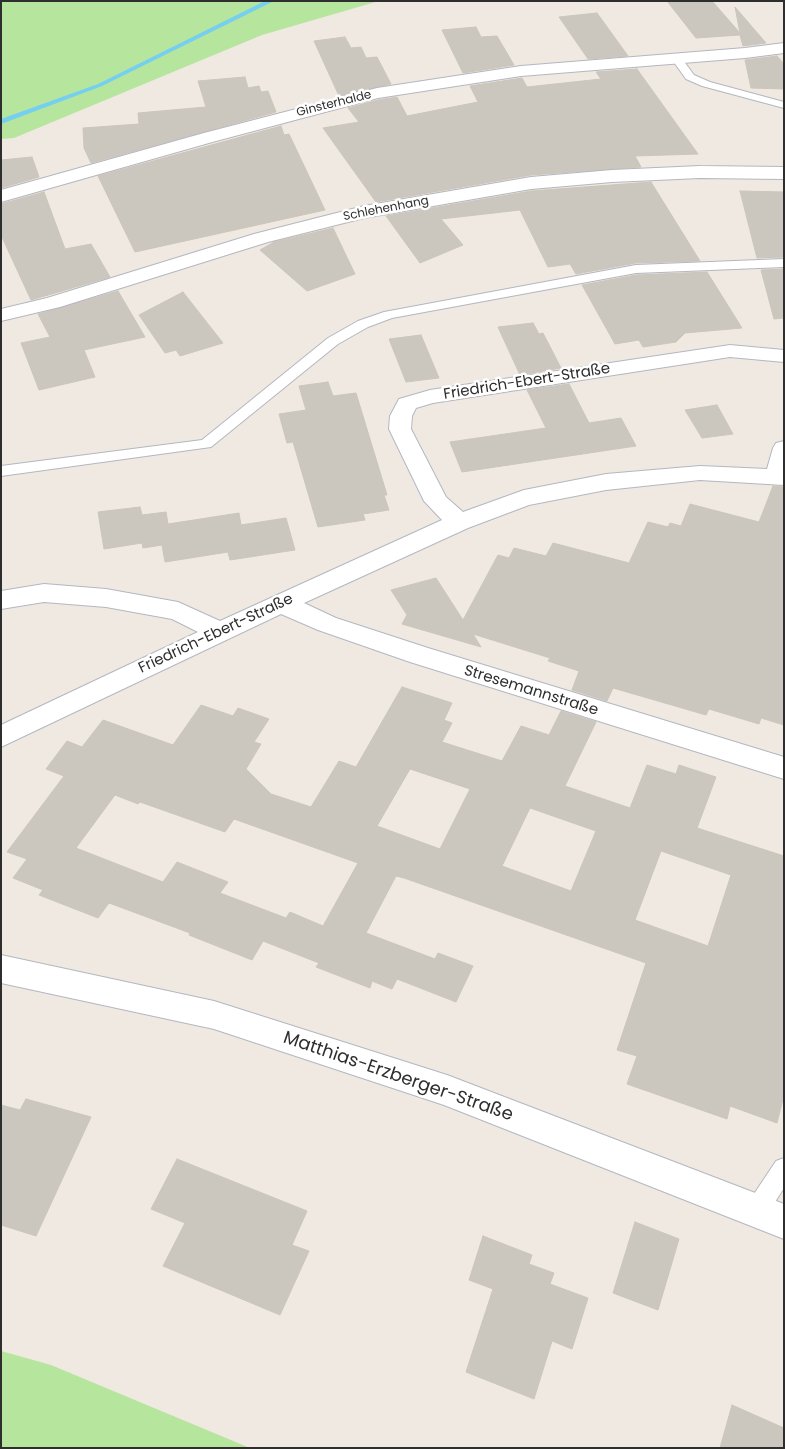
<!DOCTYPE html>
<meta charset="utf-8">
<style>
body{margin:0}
#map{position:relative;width:785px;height:1449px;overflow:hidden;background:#efe9e1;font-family:Poppins,sans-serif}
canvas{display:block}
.frame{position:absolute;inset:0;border:2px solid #2e2e2e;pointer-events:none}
</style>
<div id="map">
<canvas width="785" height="1449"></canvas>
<div class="frame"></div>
</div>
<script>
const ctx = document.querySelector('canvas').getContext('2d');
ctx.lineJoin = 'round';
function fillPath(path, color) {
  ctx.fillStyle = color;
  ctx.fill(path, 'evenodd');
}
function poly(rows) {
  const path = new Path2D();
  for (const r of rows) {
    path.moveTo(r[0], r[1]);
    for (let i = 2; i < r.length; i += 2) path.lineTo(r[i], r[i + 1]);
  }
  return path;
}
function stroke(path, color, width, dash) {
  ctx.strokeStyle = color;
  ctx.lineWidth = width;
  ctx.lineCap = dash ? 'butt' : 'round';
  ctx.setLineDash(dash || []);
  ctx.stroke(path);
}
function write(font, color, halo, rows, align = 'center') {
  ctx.font = font + ' Poppins,sans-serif';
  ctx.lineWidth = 5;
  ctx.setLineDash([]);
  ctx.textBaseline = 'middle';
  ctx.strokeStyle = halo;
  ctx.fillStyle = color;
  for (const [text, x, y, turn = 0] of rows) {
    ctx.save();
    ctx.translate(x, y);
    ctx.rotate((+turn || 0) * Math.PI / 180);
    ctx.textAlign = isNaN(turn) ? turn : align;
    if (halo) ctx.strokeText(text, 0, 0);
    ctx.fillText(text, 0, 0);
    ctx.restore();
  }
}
const green = poly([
 [1,1,379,1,262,35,14,138,1,139],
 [1,1351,51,1365,250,1448,1,1448]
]);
const stream = poly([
 [265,1,274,1,102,86,1,124,1,119,98,84,265,1]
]);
const building = poly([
 [667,1,712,1,740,33,735,7,766,43,743,46,740,35,696,38,667,1],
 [597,13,605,24,628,56,588,59,559,17,597,13],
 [476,27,481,37,497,36,514,65,463,73,442,30,476,27],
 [345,37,351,48,361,47,366,58,377,57,391,84,339,96,314,41,345,37],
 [777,56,784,64,784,89,751,88,745,60,777,56],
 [637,69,698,154,635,156,641,167,531,175,376,202,323,128,359,122,348,108,378,100,397,97,407,116,478,102,470,86,522,78,527,87,601,79,596,72,637,69],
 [245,77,248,88,259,86,261,92,268,91,276,112,91,163,84,148,83,128,139,124,138,113,206,107,198,81,245,77],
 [281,126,284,135,289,134,325,210,135,252,98,176,281,126],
 [32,157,39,177,1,188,1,160,32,157],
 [651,182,700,261,636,263,576,274,570,264,548,267,520,210,441,219,463,245,420,263,386,216,531,191,651,182],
 [740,191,784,192,784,257,757,258,740,191],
 [44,192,65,249,91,244,110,277,31,300,1,235,1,204,44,192],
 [333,228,355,274,307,291,260,250,274,242,333,228],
 [784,269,784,318,774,319,761,270,784,269],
 [707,272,742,328,685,333,676,342,643,347,639,340,615,344,582,285,636,275,707,272],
 [118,291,145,337,84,350,95,377,39,390,21,343,50,337,38,314,118,291],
 [183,292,223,343,180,356,176,350,165,353,139,315,183,292],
 [533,323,539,334,543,333,561,368,520,375,498,327,533,323],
 [421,335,439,378,406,382,389,339,421,335],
 [328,382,333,396,356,393,387,495,384,495,389,510,363,514,365,520,318,527,293,442,287,443,279,414,306,410,299,386,328,382],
 [569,384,589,423,621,418,636,446,462,472,450,442,546,428,527,390,569,384],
 [717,405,733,434,702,438,685,410,717,405],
 [773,486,784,487,784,725,761,718,759,724,709,709,706,715,613,688,607,701,572,690,579,671,548,661,550,658,473,634,481,647,402,624,407,615,391,590,436,578,463,620,498,555,509,558,514,548,546,556,553,543,629,563,648,522,668,527,670,523,681,526,690,504,759,522,773,486],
 [140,507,142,515,166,512,168,524,239,513,241,525,286,518,295,550,230,560,228,552,165,562,162,545,143,548,142,543,104,549,98,512,140,507],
 [402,687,452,703,444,720,452,723,442,742,502,761,521,726,549,735,561,711,596,722,565,786,630,808,647,765,676,774,679,765,716,777,697,828,784,856,784,1095,777,1123,730,1106,727,1119,627,1084,637,1056,617,1050,646,963,404,878,396,876,366,933,435,959,438,953,473,966,456,1002,397,979,392,989,372,981,370,988,316,967,319,963,263,941,252,960,189,935,190,933,109,903,98,918,39,895,43,890,13,878,27,859,7,852,64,776,46,769,67,741,82,747,103,720,173,745,201,705,233,716,238,708,269,719,254,742,261,744,246,769,271,794,311,807,339,761,356,767,402,687],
 [410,769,470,789,440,849,377,826,410,769],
 [115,795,138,804,140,802,225,832,234,819,358,863,323,926,290,912,286,918,220,893,228,882,177,862,163,882,76,848,115,795],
 [530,808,596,831,571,891,502,866,530,808],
 [661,851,731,875,708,946,635,920,661,851],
 [26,1099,91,1117,36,1236,1,1225,1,1105,20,1110,26,1099],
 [177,1159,307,1211,292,1245,309,1251,280,1315,163,1266,185,1223,151,1209,177,1159],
 [635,1222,679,1239,658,1310,613,1293,635,1222],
 [483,1236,532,1255,529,1264,554,1273,550,1284,588,1298,572,1349,552,1341,534,1399,466,1372,493,1289,469,1280,483,1236],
 [732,1405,784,1428,784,1448,720,1448,732,1405]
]);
const service = poly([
 [676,55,680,56,694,75,710,82,784,102,784,108,702,86,686,79,671,58,676,55],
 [784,259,784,267,636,273,392,318,368,327,338,344,211,447,1,476,1,466,202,440,328,338,358,321,384,312,636,265,784,259],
 [784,1158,784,1188,764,1219,756,1222,748,1219,745,1211,748,1203,776,1161,784,1158]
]);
const minor = poly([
 [784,43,784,53,745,58,521,76,378,98,216,141,1,202,1,190,204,133,377,88,521,66,745,48,784,43],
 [700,166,784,167,784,179,700,178,612,182,531,189,364,218,268,242,60,307,1,321,1,309,47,298,254,234,364,206,531,177,612,170,700,166],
 [730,345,784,350,784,362,730,357,433,403,416,408,412,416,411,429,446,497,463,512,524,490,606,474,700,466,767,469,773,448,776,443,784,441,784,485,700,480,606,490,529,505,468,528,304,603,336,618,428,648,784,757,784,779,410,662,318,630,281,614,1,747,1,725,198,632,172,619,106,607,44,602,1,609,1,591,44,584,106,589,178,602,220,621,442,520,424,501,389,429,390,416,399,399,430,390,730,345],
 [1,955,214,1001,447,1075,784,1204,784,1239,444,1105,214,1029,1,983,1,955]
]);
const farStreetnames = [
 ["Ginsterhalde",334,104,-14],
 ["Schlehenhang",386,209,-11]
];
const streetNames = [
 ["Friedrich-Ebert-Straße",527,382,-9],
 ["Friedrich-Ebert-Straße",216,634,-25],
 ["Stresemannstraße",531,691,17]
];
const nearStreetnames = [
 ["Matthias-Erzberger-Straße",398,1077,19]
];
fillPath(green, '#b6e59e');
fillPath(stream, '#75cff0');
fillPath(building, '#cbc7bf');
stroke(building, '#cbc5ba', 1);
stroke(service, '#b4b7c1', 2);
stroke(minor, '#b4b7c1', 2);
fillPath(service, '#fff');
fillPath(minor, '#fff');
write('12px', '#2e2e2e', '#fff', farStreetnames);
write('15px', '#2e2e2e', '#fff', streetNames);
write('18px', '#2e2e2e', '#fff', nearStreetnames);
</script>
